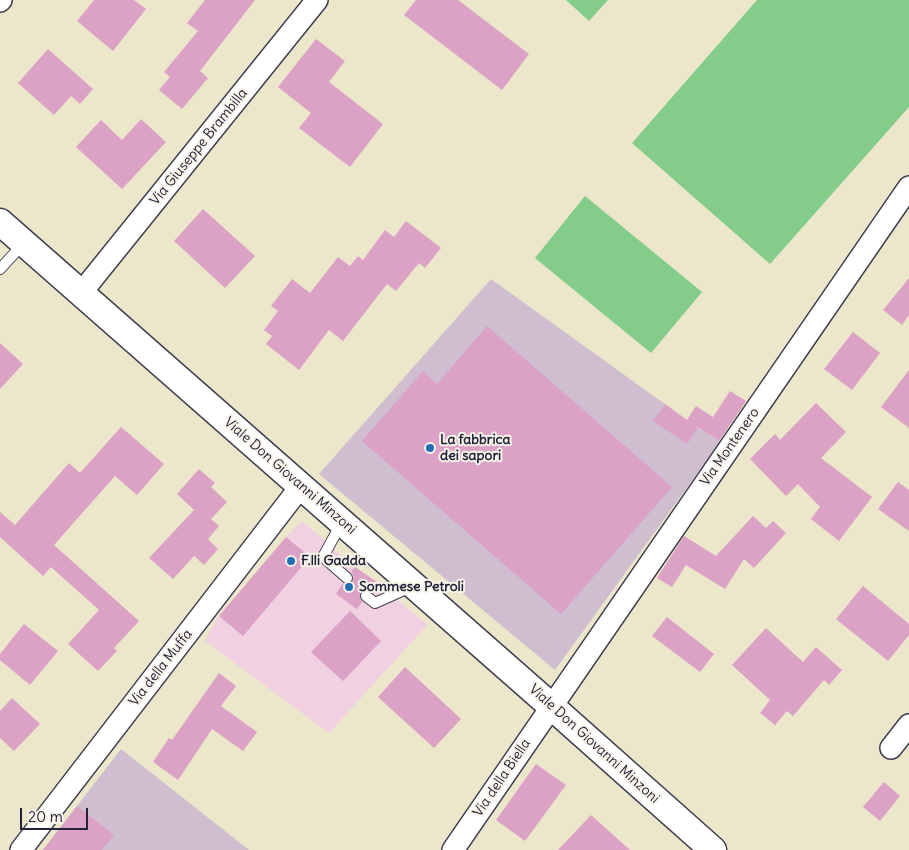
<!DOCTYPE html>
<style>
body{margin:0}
#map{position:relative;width:909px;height:850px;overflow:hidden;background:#ece6cb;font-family:Delius,sans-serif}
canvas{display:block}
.scale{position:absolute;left:20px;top:808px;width:68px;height:22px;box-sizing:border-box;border:2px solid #22223b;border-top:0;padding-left:6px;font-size:15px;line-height:18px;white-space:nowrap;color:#22223b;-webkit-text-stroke:4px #f7f3e8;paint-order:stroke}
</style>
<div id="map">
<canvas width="909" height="850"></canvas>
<div class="scale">20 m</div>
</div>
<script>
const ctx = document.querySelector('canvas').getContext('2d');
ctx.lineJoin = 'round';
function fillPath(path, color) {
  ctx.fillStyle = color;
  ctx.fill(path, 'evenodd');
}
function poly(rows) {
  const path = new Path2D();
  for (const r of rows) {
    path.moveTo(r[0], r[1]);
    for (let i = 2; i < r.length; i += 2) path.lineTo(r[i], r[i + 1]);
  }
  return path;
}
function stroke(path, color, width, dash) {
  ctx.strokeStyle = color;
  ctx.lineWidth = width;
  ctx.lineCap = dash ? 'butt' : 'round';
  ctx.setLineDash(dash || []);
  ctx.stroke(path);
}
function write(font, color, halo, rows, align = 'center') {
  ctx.font = font + ' Delius,sans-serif';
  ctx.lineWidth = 4;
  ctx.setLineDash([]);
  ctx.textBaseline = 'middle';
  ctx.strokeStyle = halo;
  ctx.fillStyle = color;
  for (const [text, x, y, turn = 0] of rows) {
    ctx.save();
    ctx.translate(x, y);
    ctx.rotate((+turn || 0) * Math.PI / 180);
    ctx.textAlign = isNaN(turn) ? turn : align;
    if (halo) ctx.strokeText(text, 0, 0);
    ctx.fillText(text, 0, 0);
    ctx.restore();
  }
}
const built = poly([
 [302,521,355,567,377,582,427,625,329,733,205,641,219,616,286,537]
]);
const industrial = poly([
 [491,279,687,420,720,442,555,670,319,474],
 [121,749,249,850,43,850]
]);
const green = poly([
 [566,0,608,0,589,21],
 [757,0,909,0,909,107,770,264,632,143],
 [585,196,702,292,651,353,535,258]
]);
const building = poly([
 [94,0,134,0,146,9,113,51,77,21],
 [205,0,255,0,200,71,208,78,182,109,159,90,170,77,164,72,198,31,187,23],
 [416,0,458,0,529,54,502,90,404,15],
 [316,39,345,61,329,82,383,124,350,167,299,128,311,113,278,87],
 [48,49,93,89,80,104,71,96,54,115,18,83],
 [141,119,166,142,122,189,76,147,101,120,122,140],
 [203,209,255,256,225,288,174,241],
 [406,221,441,248,425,268,419,263,396,291,387,284,343,341,329,330,299,370,266,344,272,336,264,330,278,311,271,306,292,279,310,293,338,257,350,266,358,256,363,260,385,230,394,237],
 [909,278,909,315,902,325,883,310],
 [487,326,672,487,561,614,362,441,423,371,437,384],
 [853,332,880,353,852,390,824,369],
 [0,343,23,364,0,389],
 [909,370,909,428,881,407],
 [730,391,746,401,719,441,687,420,696,406,713,417],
 [816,403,846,432,821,458,872,497,839,541,811,519,820,507,798,484,786,496,750,459,775,434,780,440],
 [665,404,698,428,687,444,653,421],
 [121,427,164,464,137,495,115,476,54,545,139,621,114,648,117,651,98,671,68,644,99,610,51,567,43,576,0,537,0,512,15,525,69,463,80,473],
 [199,469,215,483,211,487,227,502,211,519,219,526,208,539,218,549,204,565,194,556,173,579,149,558,194,510,177,494],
 [898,482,909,490,909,531,878,509],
 [753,516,766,528,773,521,786,533,754,568,744,559,725,589,686,565,672,587,657,578,684,536,716,556],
 [286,537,310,557,243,636,219,616],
 [355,567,377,582,370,591,364,590,360,592,360,598,362,602,357,609,336,594,343,583,349,585,352,582,354,576,351,572],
 [863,586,909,624,909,635,888,661,836,619],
 [350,611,381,641,343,681,311,652],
 [667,617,714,654,700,672,652,636],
 [24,624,58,651,30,685,0,660,0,654],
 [766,628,803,662,816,647,842,670,829,685,824,680,793,716,787,711,775,725,760,713,770,700,732,665],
 [405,667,461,719,434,748,378,697],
 [219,673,236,686,221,706,257,732,243,751,212,729,178,780,153,762,169,738,172,740],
 [12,698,40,724,14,751,0,738,0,711],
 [536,764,566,785,525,841,496,820],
 [884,782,900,796,880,821,863,807],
 [77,806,114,835,102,850,43,850],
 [591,815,630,850,558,850]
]);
const service = poly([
 [0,269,23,244],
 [342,522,323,557,347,578],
 [366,596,375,603,413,586]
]);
const minor = poly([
 [0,1,1,0],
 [81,293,317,0],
 [891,748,909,725],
 [21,850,301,486],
 [453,850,909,187]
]);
const tertiary = poly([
 [0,222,551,706,713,850]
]);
const markers = [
 [430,448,5,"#1f6fb2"],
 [291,561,5,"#1f6fb2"],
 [349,587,5,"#1f6fb2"]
];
const streetNames = [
 ["Via Giuseppe Brambilla",199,147,-51],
 ["Via Montenero",730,447,-55],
 ["Viale Don Giovanni Minzoni",290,476,41],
 ["Via della Muffa",161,668,-52],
 ["Viale Don Giovanni Minzoni",594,744,42],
 ["Via della Biella",502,778,-56]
];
const poiNames = [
 ["La fabbrica",440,440],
 ["dei sapori",440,456],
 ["F.lli Gadda",301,561],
 ["Sommese Petroli",359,587]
];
fillPath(built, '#f1d0e2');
fillPath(industrial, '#cebed0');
fillPath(green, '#83cc89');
fillPath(building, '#dba2c5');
stroke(service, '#403f51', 12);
stroke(minor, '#403f51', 24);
stroke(tertiary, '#403f51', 29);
stroke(service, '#fff', 10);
stroke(minor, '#fff', 21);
stroke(tertiary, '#fff', 26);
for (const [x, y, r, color] of markers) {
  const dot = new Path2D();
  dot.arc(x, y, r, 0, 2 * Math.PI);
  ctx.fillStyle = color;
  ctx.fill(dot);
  stroke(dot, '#f7f3e8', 2);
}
write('14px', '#22223b', '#f7f3e8', streetNames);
write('bold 14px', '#22223b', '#f7f3e8', poiNames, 'left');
</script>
